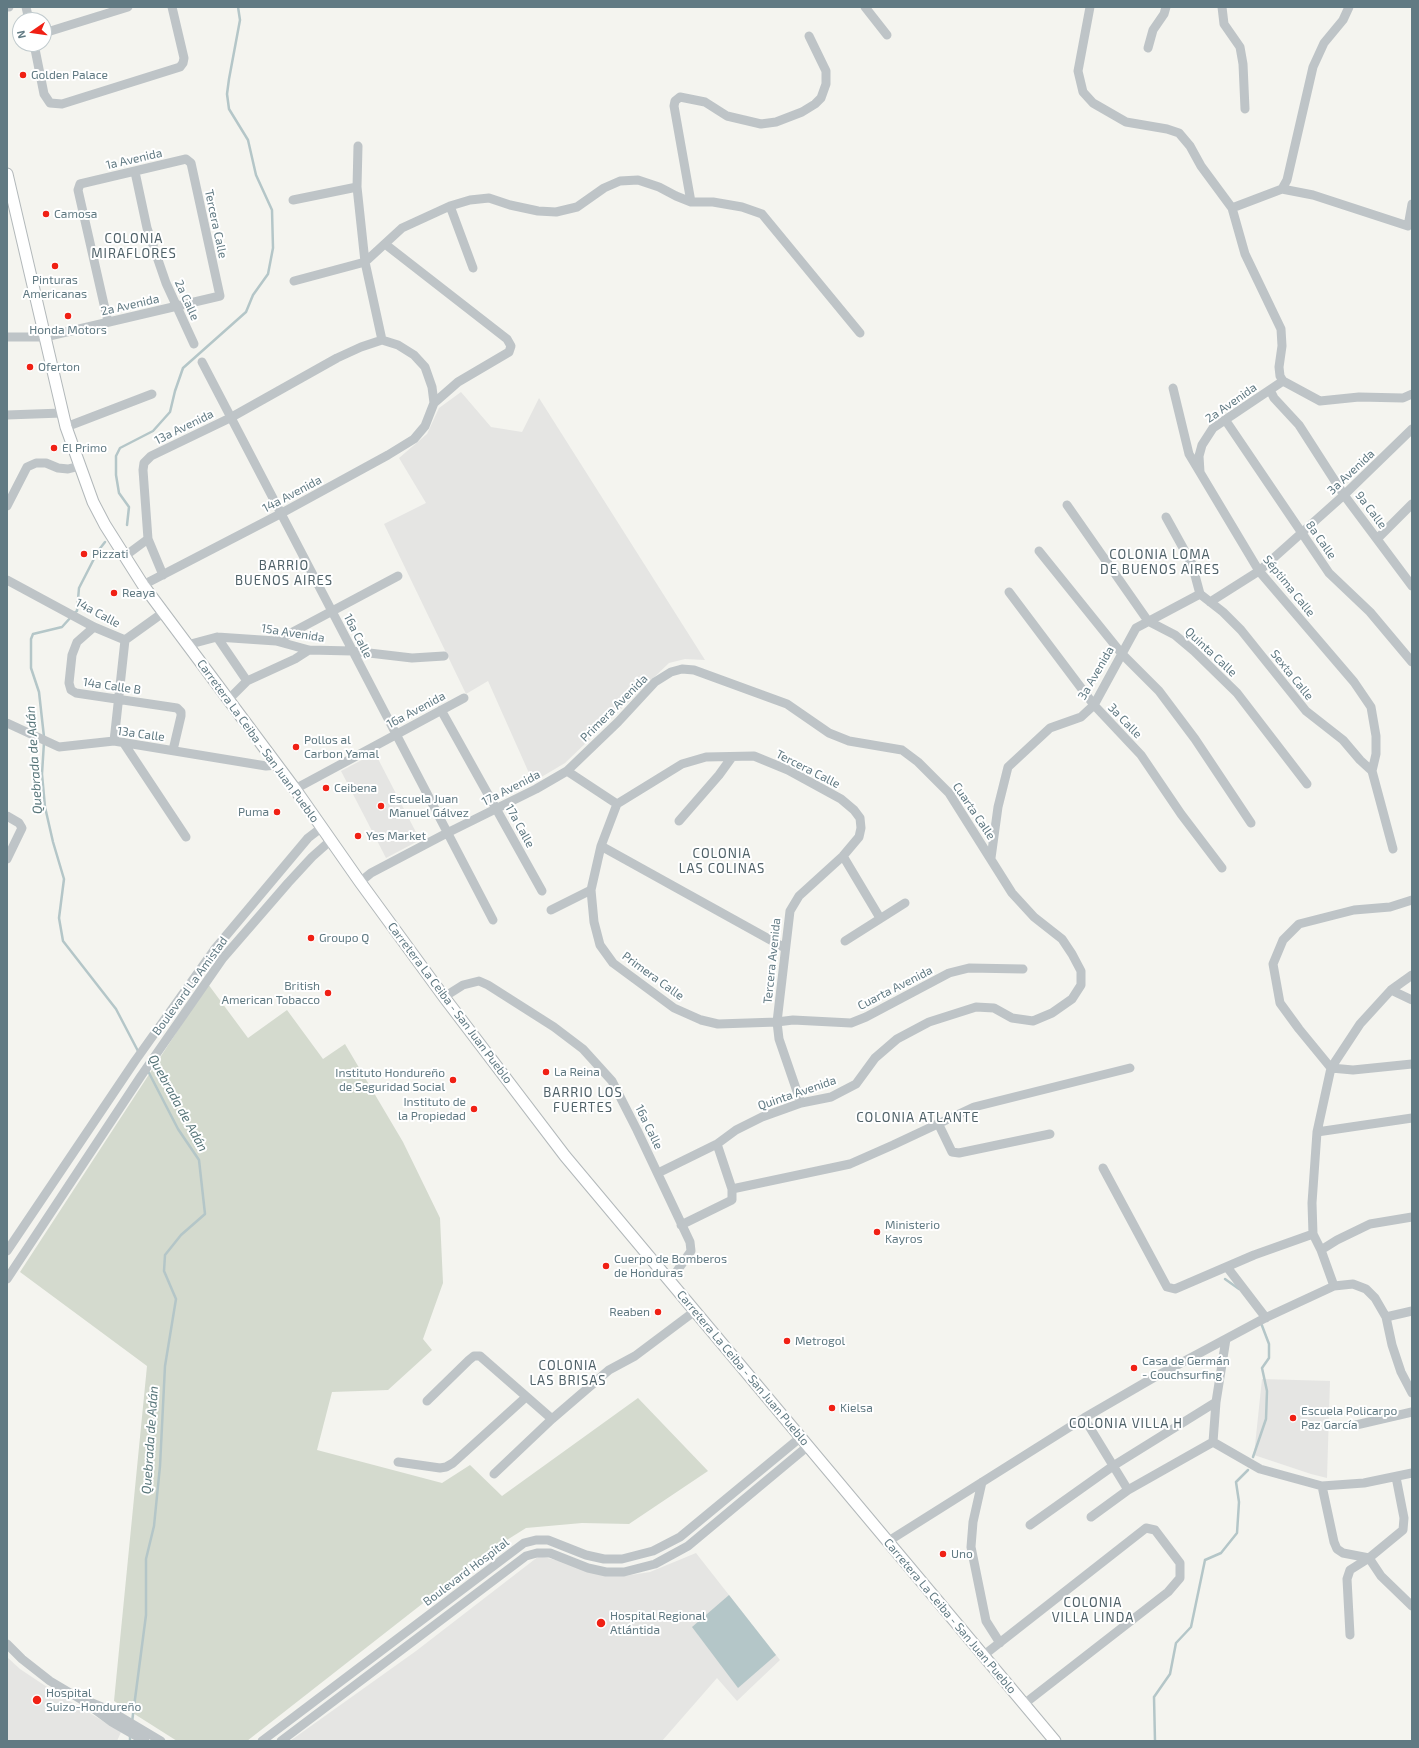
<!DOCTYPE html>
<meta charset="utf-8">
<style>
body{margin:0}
#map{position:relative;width:1419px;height:1748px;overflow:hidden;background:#f4f4ef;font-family:"Exo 2",sans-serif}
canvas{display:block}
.frame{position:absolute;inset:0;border:8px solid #617a83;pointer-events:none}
.north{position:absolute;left:12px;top:12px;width:40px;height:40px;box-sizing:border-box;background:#fff;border:1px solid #c0cacd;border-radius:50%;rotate:257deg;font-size:11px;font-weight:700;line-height:16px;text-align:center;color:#617a83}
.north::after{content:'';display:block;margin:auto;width:14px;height:18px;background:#f02014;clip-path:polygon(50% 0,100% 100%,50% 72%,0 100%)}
</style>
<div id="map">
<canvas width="1419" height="1748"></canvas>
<div class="frame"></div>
<div class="north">N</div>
</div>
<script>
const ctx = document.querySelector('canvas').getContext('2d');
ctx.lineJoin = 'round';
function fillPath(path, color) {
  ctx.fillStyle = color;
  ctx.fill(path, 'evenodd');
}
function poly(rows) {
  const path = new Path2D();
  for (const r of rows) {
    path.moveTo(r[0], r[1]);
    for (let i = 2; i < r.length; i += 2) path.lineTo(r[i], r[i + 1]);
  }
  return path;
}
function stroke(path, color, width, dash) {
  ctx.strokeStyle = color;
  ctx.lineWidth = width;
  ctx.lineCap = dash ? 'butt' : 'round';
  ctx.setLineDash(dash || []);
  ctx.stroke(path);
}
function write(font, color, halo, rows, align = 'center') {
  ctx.font = font + ' "Exo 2",sans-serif';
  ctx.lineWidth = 4;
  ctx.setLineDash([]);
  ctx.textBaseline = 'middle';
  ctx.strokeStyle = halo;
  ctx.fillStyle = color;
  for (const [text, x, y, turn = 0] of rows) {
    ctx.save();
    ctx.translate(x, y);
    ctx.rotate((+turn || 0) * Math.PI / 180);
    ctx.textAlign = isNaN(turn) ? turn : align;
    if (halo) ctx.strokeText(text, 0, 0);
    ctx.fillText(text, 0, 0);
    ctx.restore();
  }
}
const built = poly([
 [461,392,491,427,522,432,539,398,705,660,685,659,669,663,565,763,533,782,488,681,466,694,384,524,426,503,399,458,427,434,439,408],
 [375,753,420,840,386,858,341,771],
 [1262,1379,1330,1381,1327,1478,1311,1474,1254,1455],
 [696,1553,780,1660,737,1701,717,1678,662,1741,290,1741,416,1651,539,1556,624,1576,650,1572],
 [7,1657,20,1669,50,1689,121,1732,117,1741,7,1741]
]);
const green = poly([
 [208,984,248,1038,287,1010,323,1059,345,1044,403,1142,440,1218,443,1283,423,1339,432,1350,388,1390,332,1392,317,1450,442,1483,470,1465,502,1496,638,1398,708,1471,629,1524,582,1523,526,1528,491,1550,247,1741,177,1741,114,1701,147,1366,20,1272]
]);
const water = poly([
 [729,1595,776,1655,738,1688,692,1627]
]);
const stream = poly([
 [127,525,129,507,119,493,116,475,116,456,120,448,153,431,170,412,175,391,183,368,246,312,253,295,268,274,273,248,272,210,256,175,248,140,229,109,227,94,229,79,240,20,238,7],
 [74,613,77,611,79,588,98,551,105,542],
 [44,737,39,692,31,668,31,639,33,634,62,627,71,617],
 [44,742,42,774,45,807,53,842,64,879,59,918,63,941,116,1009,139,1053],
 [1225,1279,1239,1289],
 [1253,1457,1266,1419,1267,1391,1262,1368,1269,1358,1269,1344,1261,1323],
 [132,1722,146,1615,146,1559,154,1526,160,1466,165,1366,176,1299,164,1271,165,1255,181,1235,205,1214,199,1160,178,1129,148,1071],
 [130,1741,130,1735],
 [1155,1741,1154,1697,1170,1674,1176,1643,1191,1627,1205,1560,1221,1553,1237,1533,1239,1502,1236,1482,1248,1470]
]);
const minor = poly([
 [7,7,9,7],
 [26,7,29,20],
 [865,7,887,35],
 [1090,7,1078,71,1083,92,1093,103,1126,122,1167,129,1179,133,1190,146,1201,166,1232,208,1245,254,1281,329,1282,346,1279,367,1280,376,1283,381,1320,401,1359,397,1403,398,1412,394],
 [1222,7,1224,24,1240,47,1243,64,1245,109],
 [44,33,128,7],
 [34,44,44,94,50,103,62,104,180,67,183,63,184,58,172,7],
 [1148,48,1153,30,1164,14,1166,7],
 [358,146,357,187,365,262,382,340],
 [135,172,147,228,166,283,194,344],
 [1282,189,1313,195,1408,226,1412,204],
 [293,200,357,187],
 [691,202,674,106,675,101,680,97,705,102,727,116,761,124,776,122,802,112,815,104,821,98,826,84,826,71,809,36],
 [450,206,473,268],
 [1232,208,1282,189,1287,180,1313,67,1324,43,1343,20,1349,7],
 [294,281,365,262,402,228,450,206,470,200,489,198,510,205,538,211,556,212,577,207,604,188,620,181,638,180,659,187,676,196,691,202,713,202,742,207,762,214,860,333],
 [7,337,45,337,220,296,191,163,186,159,80,184,78,190,108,322],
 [202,362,493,920],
 [1173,388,1189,454,1259,571,1354,682,1371,707,1376,736,1376,754,1372,771],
 [1270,390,1274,398,1299,425,1344,495,1412,586],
 [7,415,62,413],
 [1226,421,1329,573,1370,612,1412,662],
 [66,427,152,394],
 [1200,472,1199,456,1202,445,1213,428,1283,381],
 [1067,505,1148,621,1175,635,1194,651,1237,693,1307,784],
 [7,506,27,467,36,463,46,463,58,468,68,469,80,466],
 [1166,517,1192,564,1200,594,1223,612,1241,630,1306,711,1343,740,1360,760,1372,771,1393,849],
 [1377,539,1412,504],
 [1039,551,1122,654,1159,691,1195,739,1251,823],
 [125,556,148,539],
 [163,575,148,539,143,470,144,463,151,456,230,418,337,358,361,347,382,340,398,345,414,355,425,367,432,387,434,403],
 [7,580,94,627,125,640],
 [143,585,280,514,388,455,414,439,425,426,434,403,458,382,509,352,511,346,507,339,385,244],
 [1009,592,1094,705,1141,755,1181,814,1222,868],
 [1210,602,1259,571,1344,495,1412,429],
 [94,627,77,642,72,655,69,683,71,690,76,693,177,708,181,712,181,716,173,750],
 [217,637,247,681],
 [276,641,398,576],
 [187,645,217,637,276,641,309,650,352,651,412,658,444,656],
 [228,700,247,681,295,659,309,650],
 [441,710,542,891],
 [7,723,59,747,114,741,266,766,277,765],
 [114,741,125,640,164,612],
 [123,742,186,837],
 [567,771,617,804],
 [295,789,464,698],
 [7,816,19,823,22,828,7,859],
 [679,821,719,775,732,757],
 [601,846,785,948],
 [843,856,880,918],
 [991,858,998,807,1008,767,1050,728,1081,717,1094,705,1136,628,1200,594],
 [360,882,371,873,447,833,536,789,567,771,618,722,655,682,671,672,682,669,694,670,787,704,829,733,849,741,902,750,918,762,949,793,1012,893,1034,917,1062,939,1072,954,1081,971,1081,985,1072,999,1052,1013,1033,1021,1012,1018,994,1008,976,1007,929,1022,897,1039,875,1058,856,1084,831,1097,801,1103,762,1117,736,1130,717,1144,658,1173],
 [591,890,594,922,600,945,613,963,674,1008,701,1020,718,1024,777,1022,793,1020,851,1023,866,1017,949,973,969,968,1023,969],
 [1412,900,1390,907,1354,910,1299,924,1283,940,1273,964,1280,1003,1299,1029,1331,1068,1353,1070,1412,1064],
 [551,910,591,890,601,846,617,804,682,764,706,757,754,756,788,770,841,799,854,810,860,818,861,828,859,837,843,856,799,896,790,911,777,1022,779,1039,801,1103],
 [845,941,905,903],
 [1391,990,1412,1000],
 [444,997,463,985,479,981,488,985,554,1027,583,1049,612,1081,637,1130,690,1242,691,1251,670,1281],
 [938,1123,952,1152,959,1153,1050,1134],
 [1317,1132,1412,1118],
 [1103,1168,1167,1287,1175,1289,1254,1255,1313,1234],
 [732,1189,850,1164,893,1145,974,1107,1130,1068],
 [681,1225,732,1200,732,1189,717,1144],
 [1321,1250,1337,1240,1370,1224,1412,1217],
 [7,1251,135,1061,214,950,308,838,321,828],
 [1227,1267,1266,1318],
 [7,1279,141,1076,223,958,288,883,312,857,330,841],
 [1334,1286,1321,1250,1313,1234,1312,1203,1317,1132,1331,1068,1360,1024,1391,990,1412,975],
 [1386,1317,1412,1311],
 [427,1401,469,1360,474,1356,480,1356,552,1419],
 [1084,1418,1128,1490],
 [1356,1425,1412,1412],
 [1213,1442,1260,1469,1322,1486,1364,1483,1412,1473],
 [1213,1442,1216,1402,1226,1339],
 [398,1462,440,1468,446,1467,453,1463,526,1397],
 [494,1474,552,1419,609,1370,635,1356,695,1311],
 [982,1482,973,1522,971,1547,986,1621,1000,1643],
 [1322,1486,1334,1542,1337,1549,1343,1553,1369,1558,1381,1576,1412,1606],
 [1091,1517,1128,1490,1213,1442],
 [1030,1525,1113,1466,1216,1402],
 [887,1542,1084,1418,1153,1378,1265,1318,1334,1286,1353,1284,1366,1289,1375,1298,1386,1317,1392,1345,1401,1372,1412,1393],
 [1350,1635,1347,1579,1350,1570,1369,1558,1403,1530,1404,1518,1396,1477],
 [7,1644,22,1659,50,1681,82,1700,112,1722,145,1741],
 [984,1655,1146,1528,1155,1530,1180,1563,1180,1578,1168,1592,1024,1704],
 [92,1703,109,1710,161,1741],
 [262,1741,524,1543,536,1540,548,1540,586,1555,604,1559,622,1559,653,1551,680,1537,801,1437],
 [281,1741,526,1556,537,1553,550,1553,588,1568,606,1572,624,1572,655,1564,688,1546,808,1446]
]);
const major = poly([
 [7,174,66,427,93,502,105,525,143,585,295,789,360,882,444,997,565,1156,1055,1741]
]);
const markers = [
 [23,75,4,"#f02014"],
 [46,214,4,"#f02014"],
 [55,266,4,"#f02014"],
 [68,316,4,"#f02014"],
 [30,367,4,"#f02014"],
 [54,448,4,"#f02014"],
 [84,554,4,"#f02014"],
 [114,593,4,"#f02014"],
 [296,747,4,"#f02014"],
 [326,788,4,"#f02014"],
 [381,806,4,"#f02014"],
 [277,812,4,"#f02014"],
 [358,836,4,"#f02014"],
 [311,938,4,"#f02014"],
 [328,993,4,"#f02014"],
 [546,1072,4,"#f02014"],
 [453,1080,4,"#f02014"],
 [474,1109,4,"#f02014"],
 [877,1232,4,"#f02014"],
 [606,1266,4,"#f02014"],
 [658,1312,4,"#f02014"],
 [787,1341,4,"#f02014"],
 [1134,1368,4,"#f02014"],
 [832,1408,4,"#f02014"],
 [1293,1418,4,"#f02014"],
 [943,1554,4,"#f02014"],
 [601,1623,5,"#f02014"],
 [37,1700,5,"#f02014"]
];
const poiNames = [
 ["Golden Palace",31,75],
 ["Camosa",54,214],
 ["Pinturas",55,280,"center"],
 ["Americanas",55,294,"center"],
 ["Honda Motors",68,330,"center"],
 ["Oferton",38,367],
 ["El Primo",62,448],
 ["Pizzati",92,554],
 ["Reaya",122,593],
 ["Pollos al",304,740],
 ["Carbon Yamal",304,754],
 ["Ceibena",334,788],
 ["Escuela Juan",389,799],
 ["Manuel Gálvez",389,813],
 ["Puma",269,812,"right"],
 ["Yes Market",366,836],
 ["Groupo Q",319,938],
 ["British",320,986,"right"],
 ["American Tobacco",320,1000,"right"],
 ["La Reina",554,1072],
 ["Instituto Hondureño",445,1073,"right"],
 ["de Seguridad Social",445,1087,"right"],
 ["Instituto de",466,1102,"right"],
 ["la Propiedad",466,1116,"right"],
 ["Ministerio",885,1225],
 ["Kayros",885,1239],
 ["Cuerpo de Bomberos",614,1259],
 ["de Honduras",614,1273],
 ["Reaben",650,1312,"right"],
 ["Metrogol",795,1341],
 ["Casa de Germán",1142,1361],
 ["- Couchsurfing",1142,1375],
 ["Kielsa",840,1408],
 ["Escuela Policarpo",1301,1411],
 ["Paz García",1301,1425],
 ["Uno",951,1554],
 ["Hospital Regional",610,1616],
 ["Atlántida",610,1630],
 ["Hospital",46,1693],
 ["Suizo-Hondureño",46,1707]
];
const streetNames = [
 ["1a Avenida",134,159,-13],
 ["Tercera Calle",216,224,78],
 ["2a Calle",187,300,66],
 ["2a Avenida",130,305,-13],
 ["2a Avenida",1231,403,-35],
 ["13a Avenida",184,427,-26],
 ["3a Avenida",1351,472,-43],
 ["14a Avenida",292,494,-28],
 ["9a Calle",1371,510,53],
 ["8a Calle",1321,540,55],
 ["Séptima Calle",1289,586,51],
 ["14a Calle",98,613,28],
 ["15a Avenida",293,633,9],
 ["16a Calle",358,636,63],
 ["Quinta Calle",1211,652,43],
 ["3a Avenida",1096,673,-60],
 ["Sexta Calle",1292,675,51],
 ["14a Calle B",112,686,8],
 ["Primera Avenida",614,708,-45],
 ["16a Avenida",416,710,-28],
 ["3a Calle",1125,721,46],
 ["13a Calle",141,734,8],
 ["Carretera La Ceiba - San Juan Pueblo",258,741,54],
 ["Tercera Calle",808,769,27],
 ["17a Avenida",511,788,-27],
 ["Cuarta Calle",974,811,56],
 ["17a Calle",520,826,61],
 ["Tercera Avenida",772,961,-84],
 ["Primera Calle",653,976,36],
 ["Boulevard La Amistad",190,986,-54],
 ["Cuarta Avenida",895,988,-27],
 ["Carretera La Ceiba - San Juan Pueblo",450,1003,53],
 ["Quinta Avenida",797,1093,-19],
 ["16a Calle",649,1127,64],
 ["Carretera La Ceiba - San Juan Pueblo",743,1368,50],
 ["Boulevard Hospital",466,1572,-37],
 ["Carretera La Ceiba - San Juan Pueblo",950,1616,50]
];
const neighbourhoodNames = [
 ["COLONIA",134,239],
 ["MIRAFLORES",134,254],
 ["COLONIA LOMA",1160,555],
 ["DE BUENOS AIRES",1160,570],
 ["BARRIO",284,566],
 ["BUENOS AIRES",284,581],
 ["COLONIA",722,854],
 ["LAS COLINAS",722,869],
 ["BARRIO LOS",583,1093],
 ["FUERTES",583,1108],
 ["COLONIA ATLANTE",918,1118],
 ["COLONIA",568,1366],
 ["LAS BRISAS",568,1381],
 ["COLONIA VILLA H",1126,1424],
 ["COLONIA",1093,1603],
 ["VILLA LINDA",1093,1618]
];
const waterNames = [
 ["Quebrada de Adán",34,760,-94],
 ["Quebrada de Adán",178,1103,61],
 ["Quebrada de Adán",150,1440,-86]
];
fillPath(built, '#e5e5e3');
fillPath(green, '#d4dace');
fillPath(water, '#b4c6c8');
stroke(stream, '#b4c6c8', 2.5);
stroke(major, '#b2b8ba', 13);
stroke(minor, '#bec4c7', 9);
stroke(major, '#fff', 11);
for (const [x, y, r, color] of markers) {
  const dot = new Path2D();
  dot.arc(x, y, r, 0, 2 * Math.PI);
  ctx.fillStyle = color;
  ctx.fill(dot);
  stroke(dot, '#fff', 1.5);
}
write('12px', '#617a83', '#fff', poiNames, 'left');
write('12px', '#617a83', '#fff', streetNames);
ctx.letterSpacing = '1px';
write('13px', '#4f6168', '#fff', neighbourhoodNames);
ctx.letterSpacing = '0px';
write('italic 13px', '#58767a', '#fff', waterNames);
</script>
